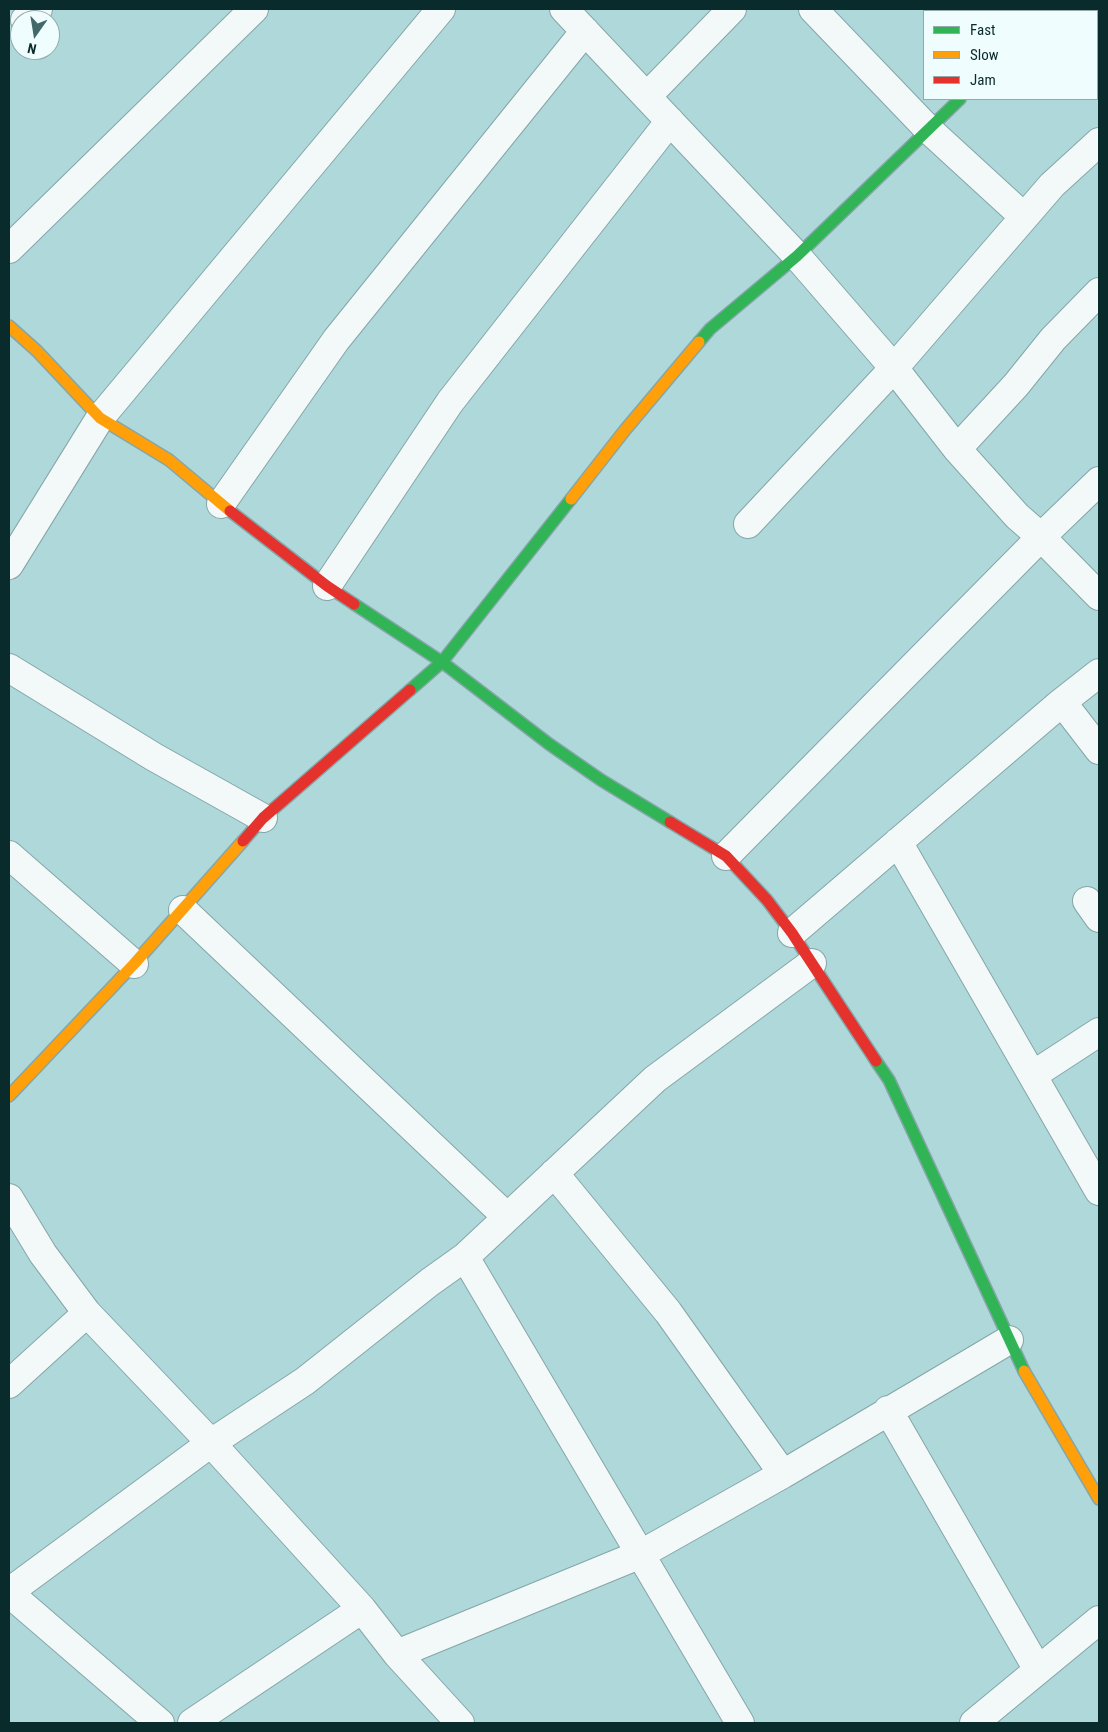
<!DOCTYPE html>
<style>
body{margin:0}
#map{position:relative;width:1108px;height:1732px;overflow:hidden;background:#aed8d9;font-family:"Roboto Condensed",sans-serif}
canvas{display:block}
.frame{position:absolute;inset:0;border:10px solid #092b2c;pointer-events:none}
.legend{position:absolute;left:923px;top:10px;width:175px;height:90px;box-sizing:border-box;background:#effdfe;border:1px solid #93a9aa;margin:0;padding:6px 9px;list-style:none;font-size:15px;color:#092b2c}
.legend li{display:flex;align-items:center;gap:10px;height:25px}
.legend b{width:25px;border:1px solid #93a9aa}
.north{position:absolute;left:10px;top:10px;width:50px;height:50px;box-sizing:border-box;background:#effdfe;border:1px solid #93a9aa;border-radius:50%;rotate:193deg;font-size:14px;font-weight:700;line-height:20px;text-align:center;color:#092b2c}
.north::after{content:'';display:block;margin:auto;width:18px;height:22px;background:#436869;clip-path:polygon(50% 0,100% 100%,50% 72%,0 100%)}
</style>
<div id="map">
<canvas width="1108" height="1732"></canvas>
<div class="frame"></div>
<ul class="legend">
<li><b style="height:6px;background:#30b455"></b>Fast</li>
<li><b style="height:6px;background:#ff9f0a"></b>Slow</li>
<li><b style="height:6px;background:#e5322d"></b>Jam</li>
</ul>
<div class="north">N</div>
</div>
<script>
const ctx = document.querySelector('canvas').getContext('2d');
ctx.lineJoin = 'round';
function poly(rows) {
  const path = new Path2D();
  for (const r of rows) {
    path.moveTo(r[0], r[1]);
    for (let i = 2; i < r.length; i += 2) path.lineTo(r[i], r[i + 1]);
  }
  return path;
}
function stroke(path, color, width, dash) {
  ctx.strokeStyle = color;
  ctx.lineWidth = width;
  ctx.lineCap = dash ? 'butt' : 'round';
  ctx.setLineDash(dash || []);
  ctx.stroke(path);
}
const street = poly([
 [564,9,797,256,894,368,957,449,1017,516,1041,537,1099,596],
 [813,9,928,129,1024,217],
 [1038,9,1041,11],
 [25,20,38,9],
 [1097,67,1099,70],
 [648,98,655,88,732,9],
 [9,249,254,9],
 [957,449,1016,385,1053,339,1099,292],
 [221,504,336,340,585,31],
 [748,524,894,368,1052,185,1099,142],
 [9,565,100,418,441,9],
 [327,586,450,402,670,121],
 [9,668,154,757,263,818],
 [1062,702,1099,750],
 [898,842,1099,1191],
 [9,855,134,964],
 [726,856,1041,537,1099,481],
 [1087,901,1099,918],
 [183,910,507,1217],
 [792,933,1062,702,1099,673],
 [1033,1075,1099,1032],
 [554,1173,668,1312,783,1474],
 [9,1198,43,1254,87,1313,211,1443,362,1609,397,1654,460,1723],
 [465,1257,740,1723],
 [9,1384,87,1313],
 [888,1410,1038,1670],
 [9,1592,211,1443,305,1381,430,1282,465,1257,655,1079,812,963],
 [9,1593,160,1723],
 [397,1654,641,1554,783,1474,1009,1340],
 [192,1723,362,1609],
 [974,1723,1099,1620]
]);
const fast = poly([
 [699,342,710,329,797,256,960,99],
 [354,604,442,662,549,744,601,780,670,822],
 [410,690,442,662,571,499],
 [876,1061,889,1080,1024,1371]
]);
const slow = poly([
 [9,326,37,351,100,418,169,460,230,511],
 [571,499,625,430,699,342],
 [9,1096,134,964,243,841],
 [1024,1371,1099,1499]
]);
const jam = poly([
 [230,511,327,586,354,604],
 [670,822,726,856,767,900,792,933,876,1061],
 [243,841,263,818,410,690]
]);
stroke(street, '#85a6a8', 30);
stroke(fast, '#85a6a8', 14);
stroke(slow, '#85a6a8', 14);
stroke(jam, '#85a6a8', 14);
stroke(street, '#f3f9f9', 28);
stroke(fast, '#30b455', 11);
stroke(slow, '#ff9f0a', 11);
stroke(jam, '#e5322d', 11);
</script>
